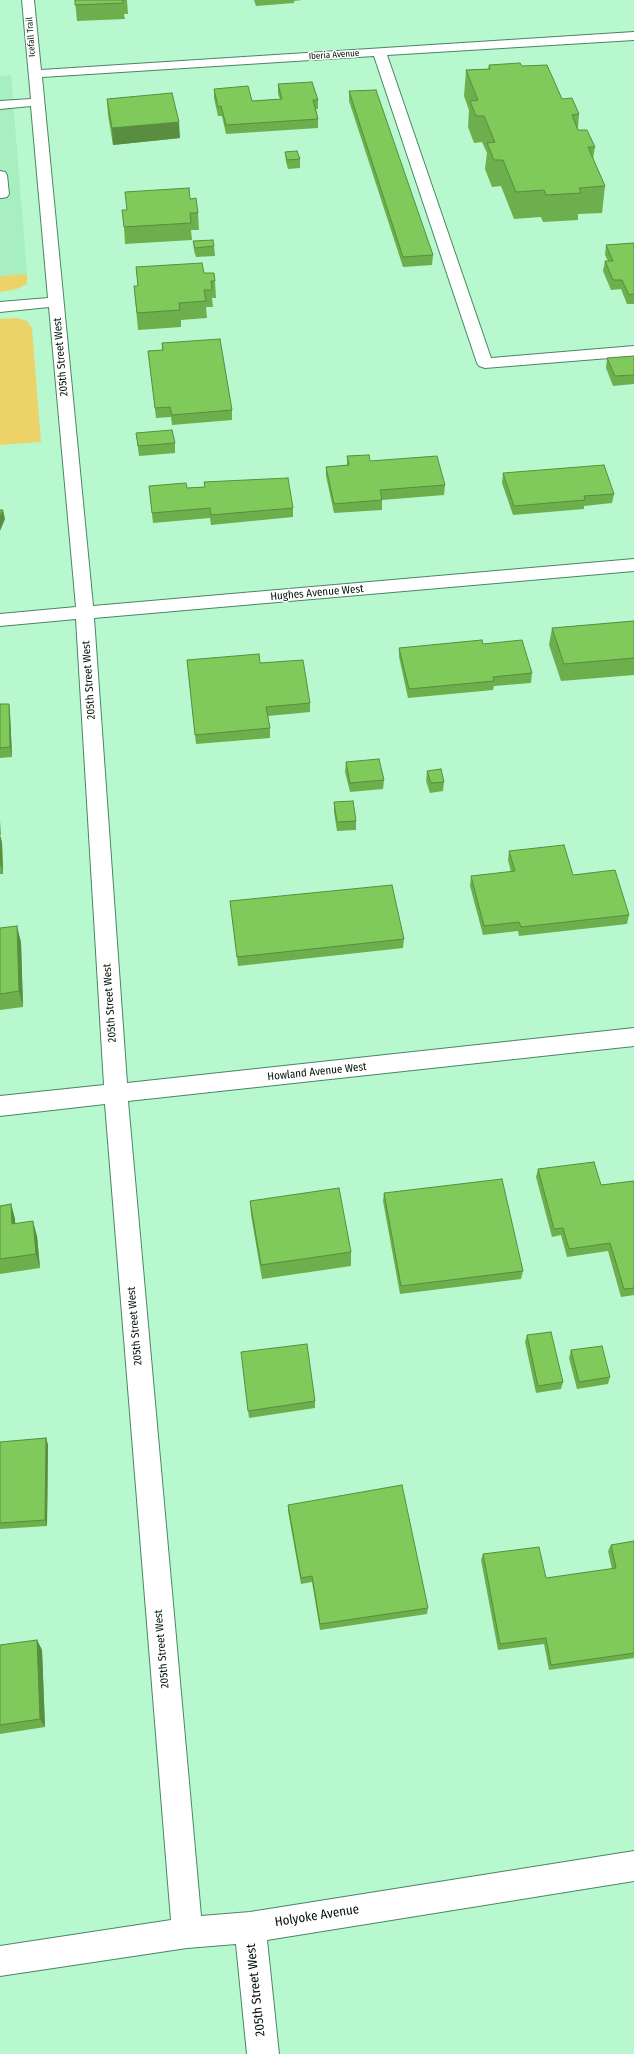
<!DOCTYPE html>
<style>
body{margin:0}
canvas{display:block;background:#b8f8cf}
</style>
<canvas width="634" height="2054"></canvas>
<script>
const ctx = document.querySelector('canvas').getContext('2d');
ctx.lineJoin = 'round';
function fillPath(path, color) {
  ctx.fillStyle = color;
  ctx.fill(path, 'evenodd');
}
function poly(rows) {
  const path = new Path2D();
  for (const r of rows) {
    path.moveTo(r[0], r[1]);
    for (let i = 2; i < r.length; i += 2) path.lineTo(r[i], r[i + 1]);
  }
  return path;
}
function stroke(path, color, width, dash) {
  ctx.strokeStyle = color;
  ctx.lineWidth = width;
  ctx.lineCap = dash ? 'butt' : 'round';
  ctx.setLineDash(dash || []);
  ctx.stroke(path);
}
function write(font, color, halo, rows, align = 'center') {
  ctx.font = font + ' "Fira Sans Condensed",sans-serif';
  ctx.lineWidth = 3;
  ctx.setLineDash([]);
  ctx.textBaseline = 'middle';
  ctx.strokeStyle = halo;
  ctx.fillStyle = color;
  for (const [text, x, y, turn = 0] of rows) {
    ctx.save();
    ctx.translate(x, y);
    ctx.rotate((+turn || 0) * Math.PI / 180);
    ctx.textAlign = isNaN(turn) ? turn : align;
    if (halo) ctx.strokeText(text, 0, 0);
    ctx.fillText(text, 0, 0);
    ctx.restore();
  }
}
const built = poly([
 [11,75,27,274,0,276,0,76]
]);
const green = poly([
 [27,274,27,284,17,289,0,292,0,276],
 [17,318,27,321,32,328,41,442,0,445,0,319]
]);
const minor = poly([
 [22,0,34,0,41,70,634,32,634,40,387,55,491,358,634,346,634,356,485,368,479,366,477,363,374,56,42,77,93,606,634,559,634,571,94,618,127,1083,634,1028,634,1046,128,1101,201,1916,250,1912,634,1851,634,1881,267,1940,279,2054,247,2054,236,1944,187,1948,0,1976,0,1946,171,1920,105,1104,0,1116,0,1096,104,1085,76,619,0,626,0,614,76,607,49,307,0,312,0,302,48,298,31,106,0,109,0,101,31,99,22,0],
 [0,171,5,172,7,175,9,194,7,197,2,198,0,198,0,171]
]);
const wall = poly([
 [75,0,127,0,128,14,124,14,125,19,77,21],
 [254,0,302,0,294,1,294,3,256,6],
 [489,65,522,66,562,99,579,114,578,128,578,130,595,147,593,159,605,186,602,213,578,214,578,220,543,222,541,217,514,219,501,186,492,187,485,169,487,153,482,142,474,143,468,127,469,110,464,96,466,70,488,69],
 [278,84,318,100,318,109,316,109,318,119,318,128,226,134,222,116,218,116,214,98,214,89,252,101,280,99,278,94],
 [349,91,433,255,432,265,403,267,349,101],
 [107,99,180,138,113,145,108,115],
 [285,152,300,159,300,168,288,169,286,162],
 [190,199,198,213,199,230,191,230,192,240,125,244,124,227,127,210],
 [193,241,214,246,215,256,196,257,194,251],
 [634,243,634,304,627,304,621,289,611,290,603,271,605,261,608,261,605,255,606,245],
 [136,267,204,273,215,281,216,298,212,298,213,307,206,307,207,318,181,320,181,327,138,330,134,286,138,286],
 [162,343,232,410,232,420,172,425,171,417,156,418,148,351,162,350],
 [634,356,634,384,613,386,606,368,607,358],
 [136,433,175,443,175,453,139,456],
 [347,456,370,461,445,485,444,495,382,500,382,510,334,513,326,476,326,467,347,465],
 [503,473,614,494,612,503,584,506,584,509,513,515,502,483],
 [204,482,293,508,293,517,211,525,210,518,153,523,149,486,187,488,205,487],
 [634,621,634,675,561,681,549,645,552,628],
 [483,644,532,673,531,683,494,686,493,690,408,698,399,657,399,648],
 [260,663,310,703,310,712,268,716,270,728,270,738,196,744,188,670],
 [0,704,9,704,10,713,12,757,0,758],
 [346,762,384,780,383,789,350,792,345,772],
 [427,771,444,782,443,791,430,793,426,781],
 [334,802,356,821,356,830,337,831,334,812],
 [0,820,1,835,0,835,2,843,3,874,0,874],
 [509,851,573,875,629,915,627,924,519,936,518,931,483,935,470,886,471,876,511,872,508,860],
 [230,901,404,939,403,948,238,966,231,910],
 [0,928,21,942,23,1007,0,1010],
 [538,1169,601,1185,634,1181,634,1295,621,1297,608,1251,567,1257,561,1235,552,1237,536,1177],
 [384,1193,523,1271,521,1279,400,1294,383,1201],
 [250,1201,351,1252,351,1266,262,1279,251,1215],
 [11,1204,15,1219,15,1224,37,1236,40,1268,0,1274,0,1206],
 [527,1335,563,1382,561,1389,536,1393,525,1342],
 [571,1350,610,1377,608,1384,577,1389,569,1358],
 [242,1360,315,1401,315,1408,249,1418],
 [46,1438,48,1445,47,1526,0,1529,0,1442],
 [288,1505,428,1608,427,1614,320,1630,312,1582,301,1584,288,1511],
 [634,1541,634,1658,549,1670,544,1644,498,1650,481,1560,483,1554,546,1578,612,1569,608,1551,611,1545],
 [37,1640,42,1650,45,1727,0,1734,0,1645]
]);
const shadedWall = poly([
 [179,122,180,138,113,145,112,128],
 [3,510,5,519,0,531,0,517],
 [9,704,10,713,12,757,10,747],
 [0,835,2,843,3,874,1,865],
 [17,926,21,942,23,1007,19,991],
 [11,1204,15,1219,16,1239,12,1224],
 [33,1221,37,1236,40,1268,36,1254],
 [46,1438,48,1445,47,1526,45,1520],
 [37,1640,42,1650,45,1727,40,1719]
]);
const building = poly([
 [75,0,123,0,123,3,75,5,75,0],
 [520,63,522,66,547,65,562,99,572,98,579,114,572,115,578,130,587,130,595,147,588,147,605,186,579,188,581,193,546,195,544,190,516,192,503,160,494,160,487,143,495,142,484,116,476,116,470,101,478,100,466,70,490,69,489,65,520,63],
 [312,82,318,100,313,100,318,119,226,125,221,106,218,107,214,89,248,86,252,101,282,99,278,84,312,82],
 [376,90,433,255,403,257,349,91,376,90],
 [172,93,179,122,112,128,107,99,172,93],
 [297,151,300,159,287,160,285,152,297,151],
 [189,188,190,199,196,198,198,213,190,213,191,223,124,227,122,210,127,210,125,192,189,188],
 [213,240,214,246,195,248,193,241,213,240],
 [634,243,634,294,629,295,622,280,613,280,605,261,613,261,606,245,634,243],
 [202,263,204,273,214,273,215,281,211,281,212,290,204,290,206,301,179,303,180,310,137,313,134,286,138,286,136,267,202,263],
 [220,339,232,410,172,415,170,407,155,408,148,351,163,350,162,343,220,339],
 [634,356,634,375,615,376,607,358,634,356],
 [172,430,175,443,138,446,136,433,172,430],
 [369,455,370,461,437,456,445,485,380,490,382,500,334,504,326,467,349,465,347,456,369,455],
 [604,465,614,494,584,496,585,500,514,506,503,473,604,465],
 [288,478,293,508,211,515,210,508,152,513,149,486,186,483,187,488,205,487,204,482,288,478],
 [0,510,3,510,0,517,0,510],
 [634,621,634,658,564,664,552,628,634,621],
 [482,640,483,644,522,640,532,673,493,677,494,681,409,689,399,648,482,640],
 [259,654,260,663,303,660,310,703,266,707,270,728,195,735,187,660,259,654],
 [0,704,9,704,10,747,0,748,0,704],
 [379,759,384,780,350,783,346,762,379,759],
 [441,769,444,782,431,783,427,771,441,769],
 [353,801,356,821,337,822,334,802,353,801],
 [0,840,1,865,0,865,0,840],
 [564,845,573,875,615,870,629,915,521,927,519,922,484,926,471,876,515,871,509,851,564,845],
 [392,885,404,939,237,957,230,901,392,885],
 [17,926,19,991,0,994,0,928,17,926],
 [594,1162,601,1185,634,1181,634,1288,624,1289,610,1243,569,1249,563,1228,554,1229,538,1169,594,1162],
 [502,1179,523,1271,401,1286,384,1193,502,1179],
 [339,1188,351,1252,261,1265,250,1201,339,1188],
 [11,1204,12,1224,33,1221,36,1254,0,1259,0,1206,11,1204],
 [551,1332,563,1382,538,1386,527,1335,551,1332],
 [307,1344,315,1401,248,1411,241,1352,307,1344],
 [602,1346,610,1377,579,1382,571,1350,602,1346],
 [46,1438,45,1520,0,1523,0,1442,46,1438],
 [402,1485,428,1608,320,1624,312,1576,301,1578,288,1505,402,1485],
 [634,1541,634,1653,551,1665,546,1638,500,1644,483,1554,539,1547,546,1578,616,1568,611,1545,634,1541],
 [37,1640,40,1719,0,1725,0,1645,37,1640]
]);
const farStreetnames = [
 ["Icefall Trail",31,37,-94],
 ["Iberia Avenue",334,55,-4]
];
const streetNames = [
 ["205th Street West",61,357,-95],
 ["Hughes Avenue West",317,593,-5],
 ["205th Street West",89,680,-94],
 ["205th Street West",110,1003,-94],
 ["Howland Avenue West",317,1072,-6],
 ["205th Street West",135,1326,-95],
 ["205th Street West",162,1649,-95]
];
const nearStreetnames = [
 ["Holyoke Avenue",317,1916,-9],
 ["205th Street West",256,1990,-96]
];
fillPath(built, '#a7eec1');
fillPath(green, '#ebd36a');
stroke(minor, '#498662', 2);
fillPath(minor, '#fff');
fillPath(wall, '#6dae4d');
fillPath(shadedWall, '#598d3f');
fillPath(building, '#7fca5a');
stroke(building, '#598d3f', 1);
write('9px', '#001105', '#fff', farStreetnames);
write('11px', '#001105', '#fff', streetNames);
write('13px', '#001105', '#fff', nearStreetnames);
</script>
